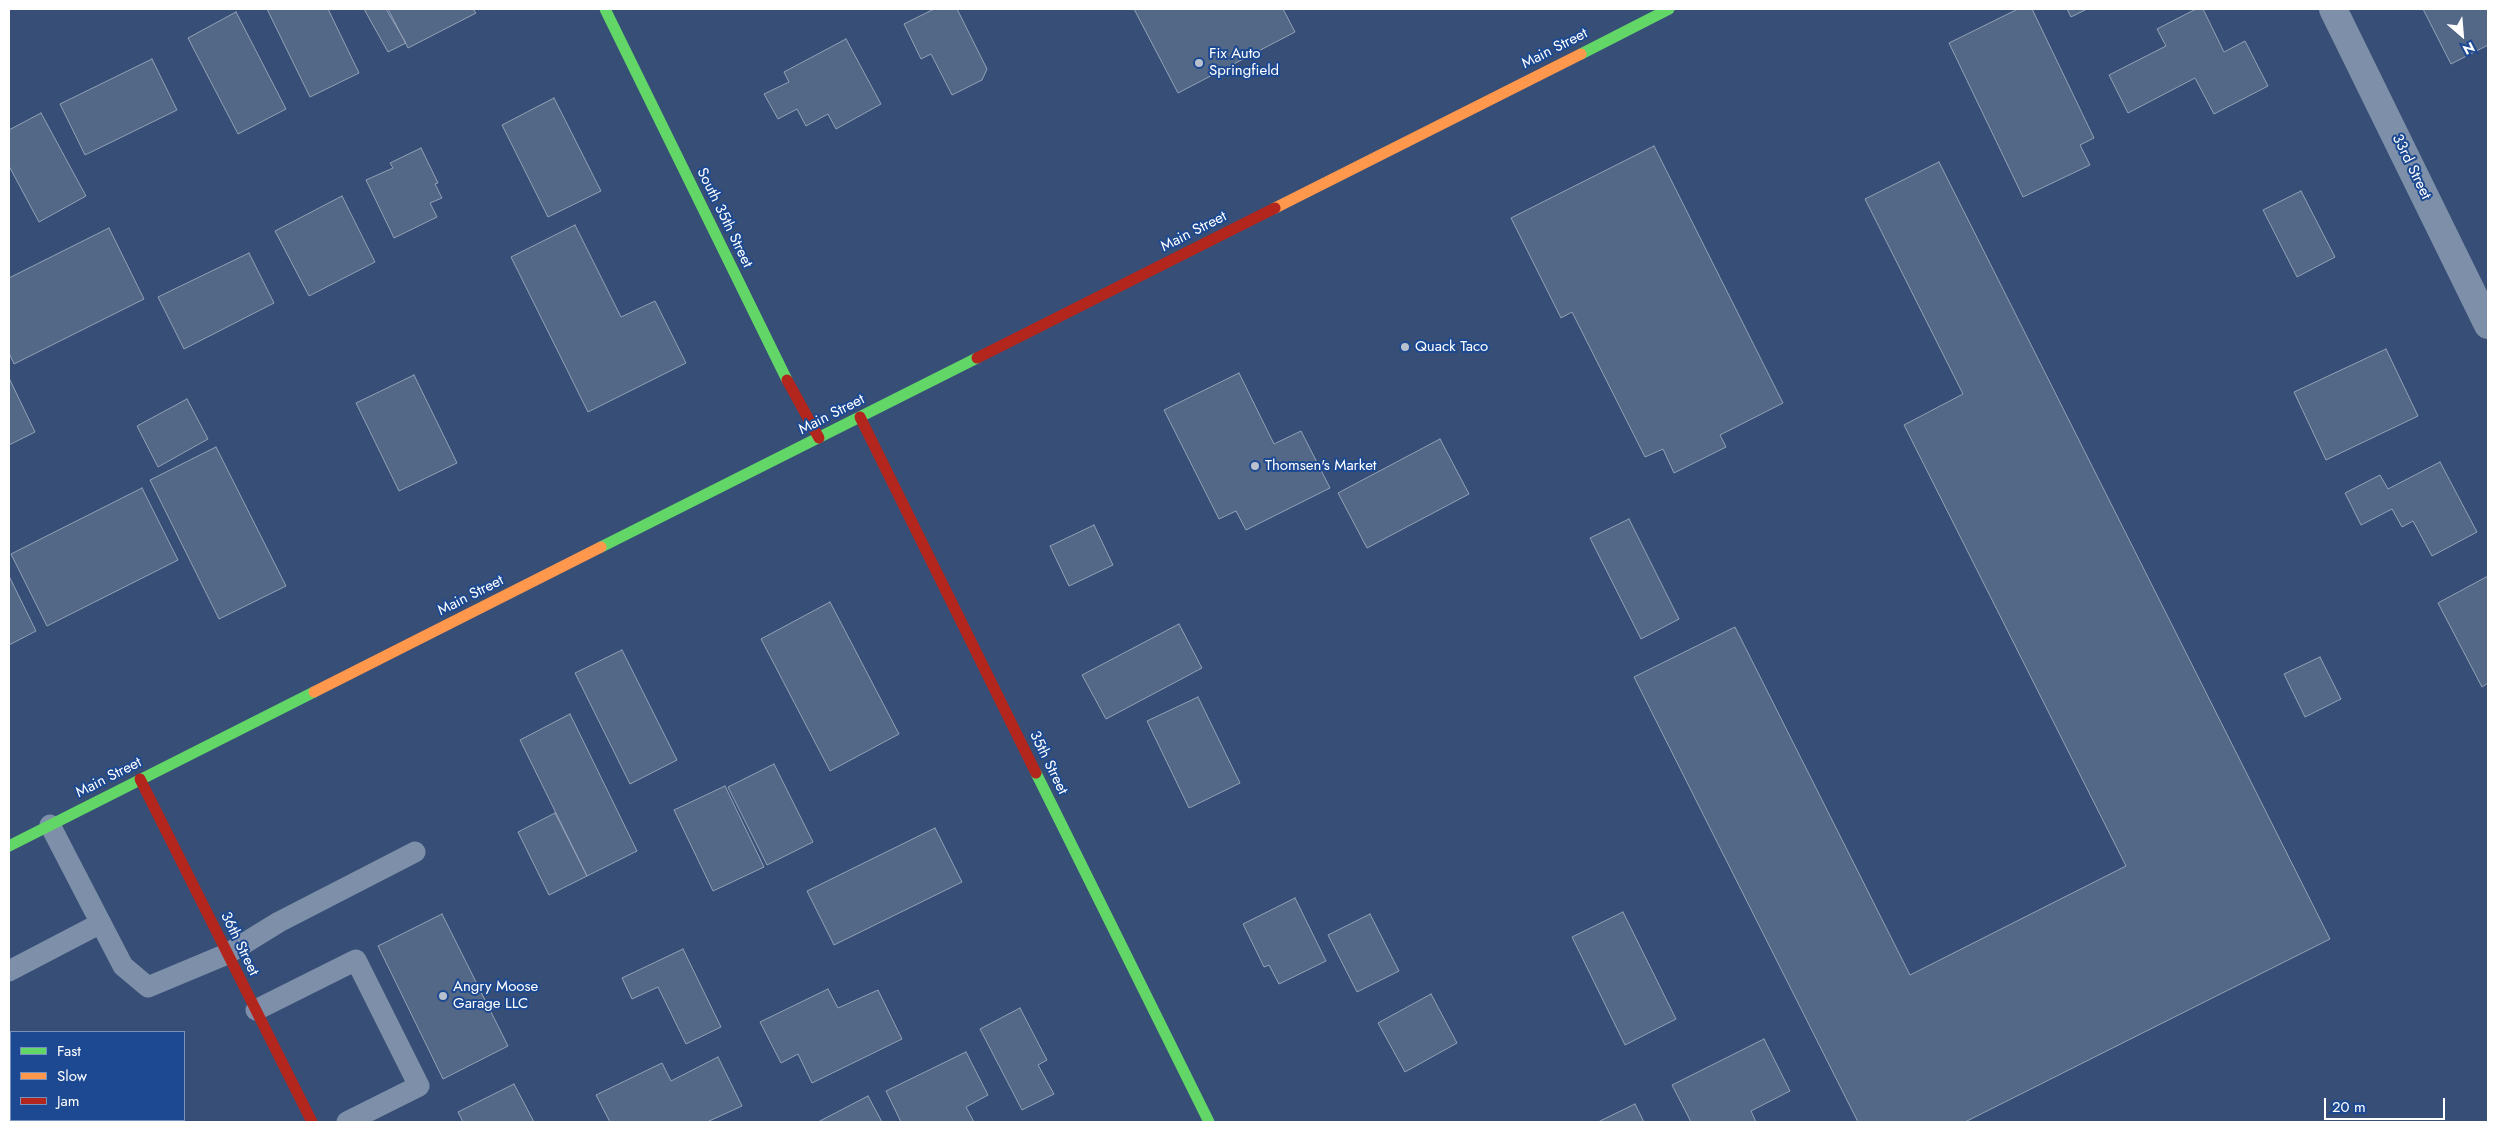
<!DOCTYPE html>
<style>
body{margin:0}
#map{position:relative;width:2497px;height:1131px;overflow:hidden;background:#374f76;font-family:Jost,sans-serif}
canvas{display:block}
.frame{position:absolute;inset:0;border:10px solid #fff;pointer-events:none}
.legend{position:absolute;left:10px;top:1031px;width:175px;height:90px;box-sizing:border-box;background:#1c4991;border:1px solid #7792bd;margin:0;padding:6px 9px;list-style:none;font-size:15px;color:#fff}
.legend li{display:flex;align-items:center;gap:10px;height:25px}
.legend b{width:25px;border:1px solid #7792bd}
.north{position:absolute;left:2437px;top:10px;width:50px;height:50px;-webkit-text-stroke:4px #1c4991;paint-order:stroke;rotate:153deg;font-size:14px;font-weight:700;line-height:20px;text-align:center;color:#fff}
.north::after{content:'';display:block;margin:auto;width:18px;height:22px;background:#fff;clip-path:polygon(50% 0,100% 100%,50% 72%,0 100%)}
.scale{position:absolute;left:2324px;top:1098px;width:121px;height:22px;box-sizing:border-box;border:2px solid #fff;border-top:0;padding-left:6px;font-size:15px;line-height:18px;white-space:nowrap;color:#fff;-webkit-text-stroke:4px #1c4991;paint-order:stroke}
</style>
<div id="map">
<canvas width="2497" height="1131"></canvas>
<div class="frame"></div>
<ul class="legend">
<li><b style="height:6px;background:#63d668"></b>Fast</li>
<li><b style="height:6px;background:#ff974d"></b>Slow</li>
<li><b style="height:6px;background:#b3261e"></b>Jam</li>
</ul>
<div class="north">N</div>
<div class="scale">20 m</div>
</div>
<script>
const ctx = document.querySelector('canvas').getContext('2d');
ctx.lineJoin = 'round';
function fillPath(path, color) {
  ctx.fillStyle = color;
  ctx.fill(path, 'evenodd');
}
function poly(rows) {
  const path = new Path2D();
  for (const r of rows) {
    path.moveTo(r[0], r[1]);
    for (let i = 2; i < r.length; i += 2) path.lineTo(r[i], r[i + 1]);
  }
  return path;
}
function stroke(path, color, width, dash) {
  ctx.strokeStyle = color;
  ctx.lineWidth = width;
  ctx.lineCap = dash ? 'butt' : 'round';
  ctx.setLineDash(dash || []);
  ctx.stroke(path);
}
function write(font, color, halo, rows, align = 'center') {
  ctx.font = font + ' Jost,sans-serif';
  ctx.lineWidth = 4;
  ctx.setLineDash([]);
  ctx.textBaseline = 'middle';
  ctx.strokeStyle = halo;
  ctx.fillStyle = color;
  for (const [text, x, y, turn = 0] of rows) {
    ctx.save();
    ctx.translate(x, y);
    ctx.rotate((+turn || 0) * Math.PI / 180);
    ctx.textAlign = isNaN(turn) ? turn : align;
    if (halo) ctx.strokeText(text, 0, 0);
    ctx.fillText(text, 0, 0);
    ctx.restore();
  }
}
const building = poly([
 [267,9,328,9,359,73,310,97,267,9],
 [364,9,386,9,406,43,388,52,364,9],
 [388,9,473,9,476,13,408,48,388,9],
 [934,9,957,9,987,69,982,80,952,95,931,54,921,59,904,24,934,9],
 [1134,9,1283,9,1295,32,1178,93,1134,9],
 [2018,9,2032,9,2094,138,2080,145,2090,165,2023,197,1949,43,2018,9],
 [2067,9,2087,9,2071,17,2067,9],
 [2196,9,2203,9,2224,52,2245,41,2268,86,2214,114,2195,78,2128,113,2109,75,2166,46,2157,29,2196,9],
 [2423,9,2488,9,2488,45,2451,64,2423,9],
 [236,12,286,109,238,134,188,38,236,12],
 [846,39,881,104,836,129,828,114,806,126,797,109,778,119,764,94,789,82,784,72,846,39],
 [152,59,177,110,85,155,60,104,152,59],
 [554,98,601,191,548,217,502,125,554,98],
 [41,113,86,196,39,222,9,166,9,130,41,113],
 [1654,146,1783,403,1720,435,1726,447,1674,473,1663,449,1645,457,1572,312,1561,318,1511,218,1654,146],
 [421,148,438,183,435,184,442,198,430,203,437,217,394,238,366,180,393,168,390,163,421,148],
 [1939,162,2330,939,1965,1122,1858,1122,1634,677,1735,627,1910,975,2126,866,1904,425,1963,394,1865,199,1939,162],
 [2301,191,2335,257,2297,277,2263,210,2301,191],
 [342,196,375,262,309,296,275,231,342,196],
 [575,225,621,317,655,301,686,363,588,412,511,257,575,225],
 [109,228,144,299,14,364,9,353,9,278,109,228],
 [249,253,274,303,184,349,158,297,249,253],
 [2386,349,2418,416,2326,460,2294,392,2386,349],
 [1239,373,1274,444,1301,431,1330,488,1246,530,1236,511,1219,519,1164,410,1239,373],
 [414,375,457,463,399,491,356,403,414,375],
 [9,378,35,432,9,445,9,378],
 [187,399,208,439,158,467,137,426,187,399],
 [1440,439,1469,494,1367,548,1338,493,1440,439],
 [216,447,286,586,219,619,150,480,216,447],
 [2440,462,2477,532,2432,556,2413,521,2402,527,2392,509,2361,525,2345,493,2380,475,2388,489,2440,462],
 [142,488,178,560,47,626,11,554,142,488],
 [1629,519,1679,619,1641,639,1590,538,1629,519],
 [1094,525,1113,565,1069,586,1050,546,1094,525],
 [9,576,36,631,9,645,9,576],
 [2488,576,2488,683,2482,687,2438,603,2488,576],
 [830,602,899,734,830,771,761,639,830,602],
 [1179,624,1202,668,1106,719,1082,675,1179,624],
 [622,650,677,760,630,784,575,673,622,650],
 [2320,657,2341,699,2305,717,2284,674,2320,657],
 [1198,697,1240,783,1189,808,1147,721,1198,697],
 [570,714,637,851,587,876,520,740,570,714],
 [774,764,813,842,767,865,728,787,774,764],
 [725,786,764,867,713,891,674,810,725,786],
 [555,813,587,876,549,895,518,832,555,813],
 [935,828,962,882,834,945,807,891,935,828],
 [1295,898,1326,961,1279,984,1269,965,1264,967,1243,924,1295,898],
 [1623,912,1676,1019,1625,1045,1572,937,1623,912],
 [442,914,508,1046,443,1079,378,946,442,914],
 [1370,914,1399,971,1357,992,1328,935,1370,914],
 [683,949,721,1027,686,1044,658,987,632,999,622,978,683,949],
 [828,989,838,1008,878,990,902,1039,812,1083,798,1054,781,1063,760,1022,828,989],
 [1431,994,1457,1043,1405,1072,1378,1023,1431,994],
 [1020,1008,1047,1060,1038,1065,1054,1094,1022,1110,980,1029,1020,1008],
 [1764,1039,1790,1091,1751,1111,1756,1122,1691,1122,1672,1085,1764,1039],
 [966,1052,988,1095,966,1107,974,1122,901,1122,886,1091,966,1052],
 [718,1057,742,1106,707,1122,610,1122,596,1095,662,1063,671,1081,718,1057],
 [9,1068,11,1073,11,1120,20,1120,15,1122,9,1122,9,1068],
 [514,1084,534,1122,463,1122,458,1112,514,1084],
 [868,1096,882,1122,818,1122,868,1096],
 [1635,1104,1644,1122,1598,1122,1635,1104]
]);
const lane = poly([
 [50,825,123,966,148,987,227,954,279,922,415,852],
 [9,971,101,923],
 [256,1010,356,960,419,1086,347,1122]
]);
const street = poly([
 [2333,9,2488,325]
]);
const fast = poly([
 [605,9,787,380],
 [1581,54,1669,9],
 [601,547,977,358],
 [1036,773,1209,1122],
 [9,846,314,692]
]);
const slow = poly([
 [1275,208,1581,54],
 [314,692,601,547]
]);
const jam = poly([
 [977,358,1275,208],
 [787,380,819,438],
 [860,417,1036,773],
 [140,779,312,1122]
]);
const markers = [
 [1199,63,5,"#b9c1cf"],
 [1405,347,5,"#b9c1cf"],
 [1255,466,5,"#b9c1cf"],
 [443,996,5,"#b9c1cf"]
];
const streetNames = [
 ["Main Street",1555,49,-27],
 ["33rd Street",2411,167,64],
 ["South 35th Street",724,218,64],
 ["Main Street",1194,232,-27],
 ["Main Street",832,415,-27],
 ["Main Street",471,596,-27],
 ["35th Street",1048,763,64],
 ["Main Street",109,778,-27],
 ["36th Street",239,944,64]
];
const poiNames = [
 ["Fix Auto",1209,54],
 ["Springfield",1209,71],
 ["Quack Taco",1415,347],
 ["Thomsen's Market",1265,466],
 ["Angry Moose",453,987],
 ["Garage LLC",453,1004]
];
fillPath(building, '#536786');
stroke(building, '#93a1b7', 1);
stroke(lane, '#7e90a9', 21);
stroke(street, '#7e90a9', 28);
stroke(fast, '#63d668', 11);
stroke(slow, '#ff974d', 11);
stroke(jam, '#b3261e', 11);
for (const [x, y, r, color] of markers) {
  const dot = new Path2D();
  dot.arc(x, y, r, 0, 2 * Math.PI);
  ctx.fillStyle = color;
  ctx.fill(dot);
  stroke(dot, '#1c4991', 2);
}
write('15px', '#fff', '#1c4991', streetNames);
write('15px', '#fff', '#1c4991', poiNames, 'left');
</script>
